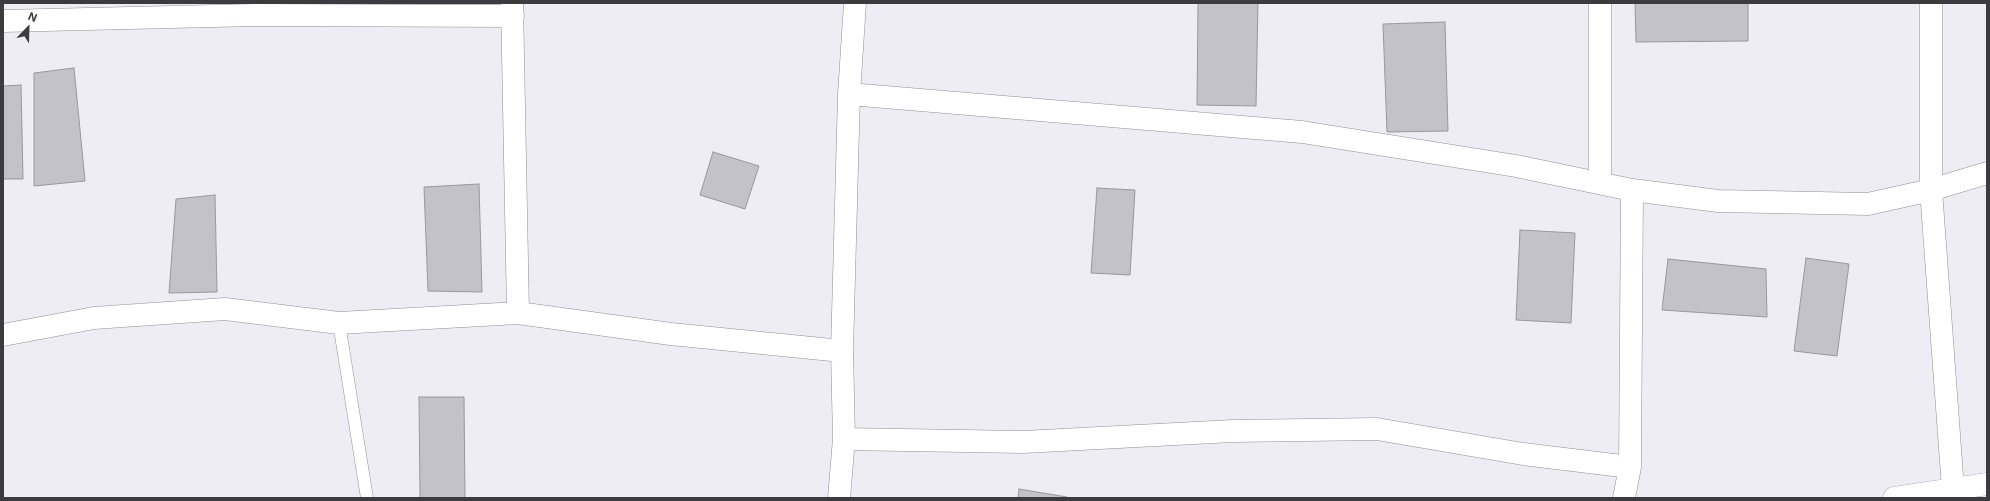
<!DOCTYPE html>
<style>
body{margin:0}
#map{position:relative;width:1990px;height:501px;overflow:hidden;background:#eeedf4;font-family:Inter,sans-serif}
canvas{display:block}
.frame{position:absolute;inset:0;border:4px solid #3c3c3f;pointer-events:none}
.north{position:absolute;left:8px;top:8px;width:40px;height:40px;-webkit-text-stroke:3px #fbfbfe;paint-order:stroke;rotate:23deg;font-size:11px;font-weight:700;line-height:16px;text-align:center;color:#3c3c3f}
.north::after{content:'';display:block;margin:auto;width:14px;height:18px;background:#3c3c3f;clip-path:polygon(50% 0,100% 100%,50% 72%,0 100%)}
</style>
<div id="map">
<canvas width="1990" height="501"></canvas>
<div class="frame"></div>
<div class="north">N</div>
</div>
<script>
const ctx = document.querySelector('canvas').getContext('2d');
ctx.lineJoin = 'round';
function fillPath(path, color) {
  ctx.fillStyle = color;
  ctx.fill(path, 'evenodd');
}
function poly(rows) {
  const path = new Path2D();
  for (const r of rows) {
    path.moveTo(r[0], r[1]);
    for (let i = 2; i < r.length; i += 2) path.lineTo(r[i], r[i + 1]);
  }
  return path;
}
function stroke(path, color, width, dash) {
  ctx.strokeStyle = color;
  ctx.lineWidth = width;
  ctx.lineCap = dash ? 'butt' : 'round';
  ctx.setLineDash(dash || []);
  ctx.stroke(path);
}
const building = poly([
 [1198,3,1258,3,1256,106,1197,105,1198,3],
 [1635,3,1748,3,1748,41,1636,42,1635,3],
 [1445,22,1448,131,1387,132,1383,24,1445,22],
 [74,68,85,181,34,186,34,73,74,68],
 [21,85,23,179,3,179,3,86,21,85],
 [713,152,759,166,745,209,700,195,713,152],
 [479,184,482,292,428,291,424,187,479,184],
 [1097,188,1135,190,1130,275,1091,273,1097,188],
 [215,195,217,292,169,293,176,199,215,195],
 [1520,230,1575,233,1571,323,1516,320,1520,230],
 [1806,258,1849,264,1837,356,1794,351,1806,258],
 [1668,259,1766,269,1767,317,1662,310,1668,259],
 [419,397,464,397,465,498,420,498,419,397],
 [1019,489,1067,497,1067,498,1018,498,1019,489]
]);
const service = poly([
 [339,323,367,498]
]);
const minor = poly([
 [512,3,518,313],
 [1931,3,1931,190,1953,489],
 [3,21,255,15,513,16],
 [849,94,1302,132,1516,166,1632,190,1718,201,1868,204,1931,190,1987,173],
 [1600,183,1600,3],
 [3,335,94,318,225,309,339,323,518,313,671,334,842,351],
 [844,439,1023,442,1233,431,1377,429,1523,454,1630,467],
 [839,498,844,439,842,351,849,94,855,3],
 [1624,498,1630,467,1632,190],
 [1894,498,1987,484]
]);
fillPath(building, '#c3c2c9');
stroke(building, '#98979d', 1);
stroke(service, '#8f8e95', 13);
stroke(minor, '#8f8e95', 23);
stroke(service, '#fff', 12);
stroke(minor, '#fff', 22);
</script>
